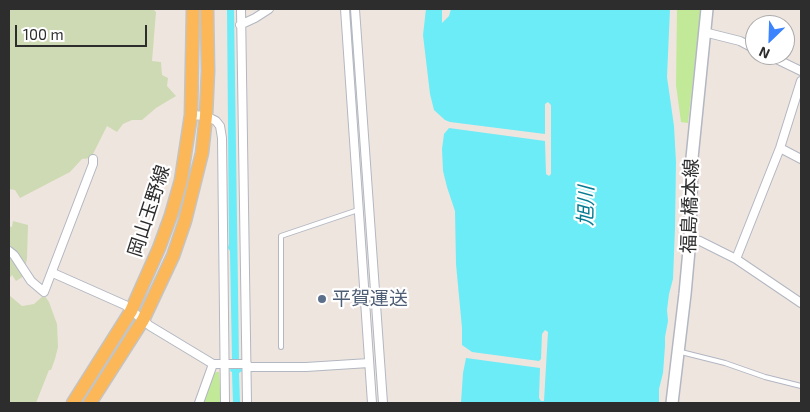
<!DOCTYPE html>
<meta charset="utf-8">
<style>
body{margin:0}
#map{position:relative;width:810px;height:412px;overflow:hidden;background:#efe5df;font-family:"Exo 2",sans-serif}
canvas{display:block}
.frame{position:absolute;inset:0;border:10px solid #2d2d2d;pointer-events:none}
.north{position:absolute;left:745px;top:15px;width:50px;height:50px;box-sizing:border-box;background:#fff;border:1px solid #ababab;border-radius:50%;rotate:204deg;font-size:14px;font-weight:700;line-height:20px;text-align:center;color:#2d2d2d}
.north::after{content:'';display:block;margin:auto;width:18px;height:22px;background:#3c83ff;clip-path:polygon(50% 0,100% 100%,50% 72%,0 100%)}
.scale{position:absolute;left:15px;top:25px;width:132px;height:22px;box-sizing:border-box;border:2px solid #2d2d2d;border-top:0;padding-left:6px;font-size:15px;line-height:18px;white-space:nowrap;color:#2d2d2d;-webkit-text-stroke:4px #fff;paint-order:stroke}
</style>
<div id="map">
<canvas width="810" height="412"></canvas>
<div class="frame"></div>
<div class="north">N</div>
<div class="scale">100 m</div>
</div>
<script>
const ctx = document.querySelector('canvas').getContext('2d');
ctx.lineJoin = 'round';
function fillPath(path, color) {
  ctx.fillStyle = color;
  ctx.fill(path, 'evenodd');
}
function poly(rows) {
  const path = new Path2D();
  for (const r of rows) {
    path.moveTo(r[0], r[1]);
    for (let i = 2; i < r.length; i += 2) path.lineTo(r[i], r[i + 1]);
  }
  return path;
}
function stroke(path, color, width, dash) {
  ctx.strokeStyle = color;
  ctx.lineWidth = width;
  ctx.lineCap = dash ? 'butt' : 'round';
  ctx.setLineDash(dash || []);
  ctx.stroke(path);
}
function write(font, color, halo, rows, align = 'center') {
  ctx.font = font + ' "Exo 2","Noto Sans JP",sans-serif';
  ctx.lineWidth = 4.5;
  ctx.setLineDash([]);
  ctx.textBaseline = 'middle';
  ctx.strokeStyle = halo;
  ctx.fillStyle = color;
  for (const [text, x, y, turn = 0] of rows) {
    ctx.save();
    ctx.translate(x, y);
    ctx.rotate((+turn || 0) * Math.PI / 180);
    ctx.textAlign = isNaN(turn) ? turn : align;
    if (halo) ctx.strokeText(text, 0, 0);
    ctx.fillText(text, 0, 0);
    ctx.restore();
  }
}
const green = poly([
 [677,9,701,9,688,123,681,122,676,85],
 [217,372,219,372,221,403,202,403,214,373]
]);
const cemetery = poly([
 [9,9,153,9,156,12,152,61,161,62,162,75,168,78,167,86,176,96,156,108,142,120,132,120,123,124,117,132,107,126,91,158,82,159,70,172,20,198,15,190,9,189],
 [13,221,28,225,27,258,24,276,16,281,12,275,9,279,9,226,12,227],
 [9,295,22,306,34,304,44,295,49,302,57,324,58,347,55,359,51,370,49,370,36,403,9,403]
]);
const water = poly([
 [227,9,234,9,239,360,242,371,239,373,240,403,233,403,232,372,230,371,232,360,230,251,228,248,229,244],
 [426,9,442,9,442,23,449,16,451,9,670,9,667,77,674,126,676,162,675,228,673,279,669,294,667,310,668,321,665,337,665,346,663,373,659,389,659,403,461,403,463,373,466,358,540,368,539,398,541,401,544,401,548,332,545,330,542,334,541,359,539,361,472,352,462,345,462,328,456,264,455,211,447,187,443,171,442,149,444,134,449,128,545,141,546,174,549,176,551,174,551,105,548,102,545,104,545,134,450,122,445,120,434,110,430,94,423,35]
]);
const service = poly([
 [281,347,281,236,358,210],
 [681,352,725,363,765,377,801,386]
]);
const minor = poly([
 [241,9,247,403],
 [345,9,372,403],
 [355,9,383,403],
 [240,25,255,18,269,9],
 [704,32,740,41,755,49],
 [768,55,801,71],
 [191,115,206,116,216,121,220,126,222,138,225,403],
 [780,148,801,159],
 [690,239,700,241,736,259,801,303],
 [9,251,14,255,31,281,44,292,93,164,93,159],
 [736,259,780,148,801,81],
 [53,273,125,305,150,326,213,364,247,364],
 [247,367,306,367,369,363],
 [199,403,213,364]
]);
const secondary = poly([
 [672,403,685,294,690,239,692,158,707,9]
]);
const primary = poly([
 [73,403,131,311,159,248,171,215,181,180,191,115,193,9],
 [90,403,143,320,173,256,185,221,202,153,206,116,208,71,207,9]
]);
const markers = [
 [322,299,5,"#5c6f8a"]
];
const streetNames = [
 ["福島橋本線",690,206,-88],
 ["岡山玉野線",149,211,-72]
];
const serviceNames = [
 ["平賀運送",332,299]
];
const waterNames = [
 ["旭川",586,206,-89]
];
fillPath(green, '#c2e998');
fillPath(cemetery, '#cedab4');
fillPath(water, '#6becf7');
stroke(service, '#b2b7c1', 6);
stroke(minor, '#b2b7c1', 10);
stroke(secondary, '#b2b7c1', 14);
stroke(primary, '#c4c4c4', 15);
stroke(service, '#fff', 4);
stroke(minor, '#fff', 8);
stroke(secondary, '#fff', 11);
stroke(primary, '#fbb758', 12);
for (const [x, y, r, color] of markers) {
  const dot = new Path2D();
  dot.arc(x, y, r, 0, 2 * Math.PI);
  ctx.fillStyle = color;
  ctx.fill(dot);
  stroke(dot, '#fff', 2);
}
write('19px', '#2d2d2d', '#fff', streetNames);
write('19px', '#4e5e75', '#fff', serviceNames, 'left');
write('italic 20px', '#067c93', '#fff', waterNames);
</script>
